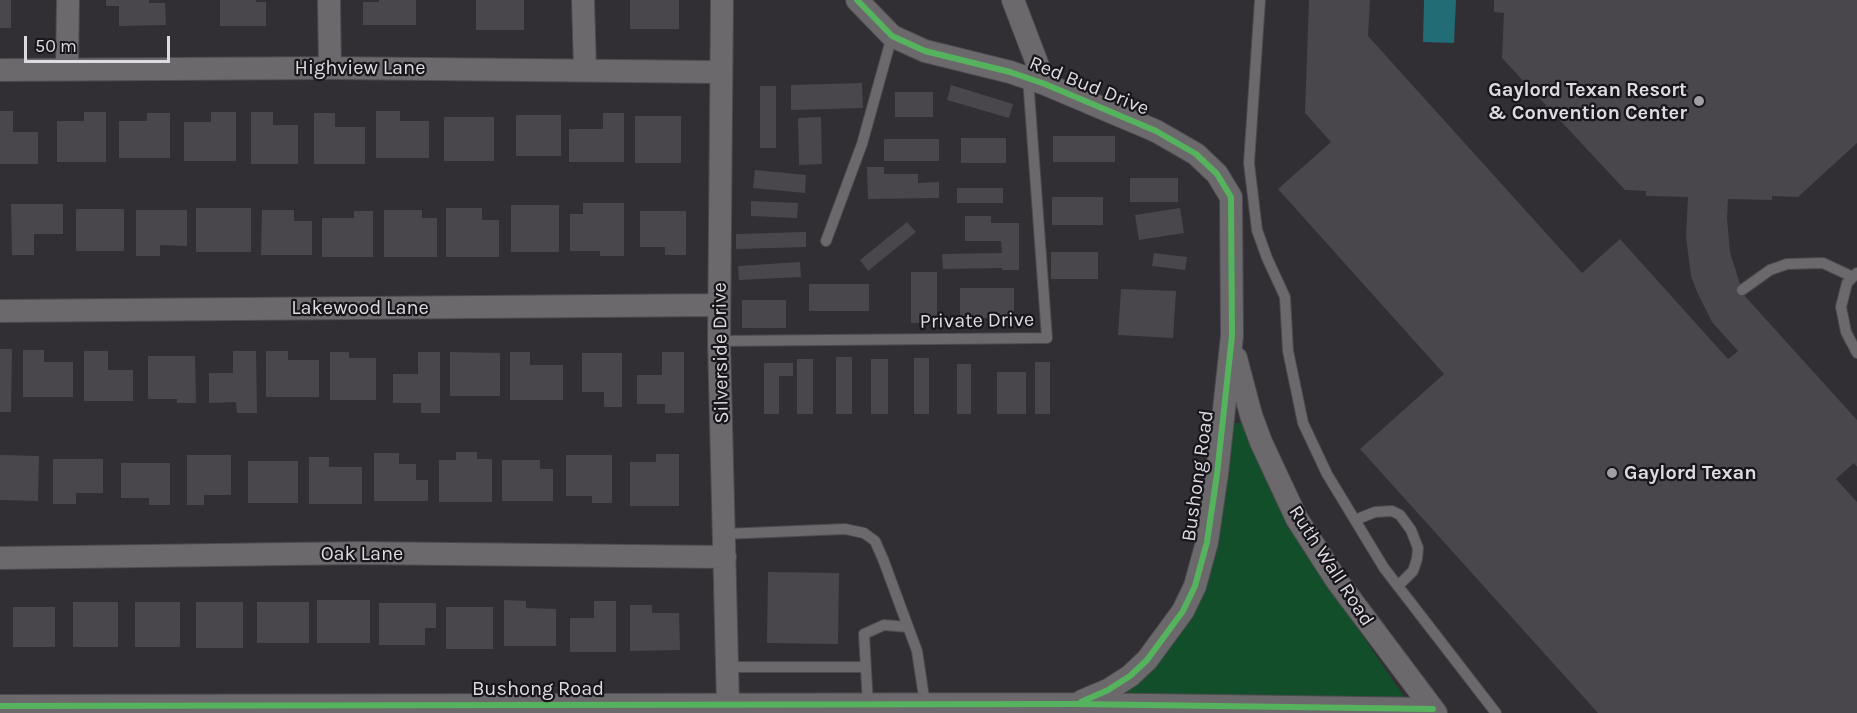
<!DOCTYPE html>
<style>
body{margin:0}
#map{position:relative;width:1857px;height:713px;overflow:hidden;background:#312e34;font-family:Karla,sans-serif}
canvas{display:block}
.scale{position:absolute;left:24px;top:36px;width:146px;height:27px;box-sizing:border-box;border:3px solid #dedae1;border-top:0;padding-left:8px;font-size:18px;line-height:21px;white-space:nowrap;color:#dedae1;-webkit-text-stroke:4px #18161a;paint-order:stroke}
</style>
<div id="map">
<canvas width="1857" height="713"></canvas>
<div class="scale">50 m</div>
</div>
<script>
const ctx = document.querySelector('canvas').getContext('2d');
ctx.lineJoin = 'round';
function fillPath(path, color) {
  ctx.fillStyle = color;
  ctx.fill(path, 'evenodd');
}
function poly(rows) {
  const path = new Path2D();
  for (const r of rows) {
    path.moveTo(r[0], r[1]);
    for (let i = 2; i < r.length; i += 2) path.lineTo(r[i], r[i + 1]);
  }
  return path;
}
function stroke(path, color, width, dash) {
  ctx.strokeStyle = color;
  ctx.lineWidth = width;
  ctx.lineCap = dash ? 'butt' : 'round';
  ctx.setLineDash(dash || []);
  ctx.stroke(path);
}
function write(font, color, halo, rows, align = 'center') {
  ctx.font = font + ' Karla,sans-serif';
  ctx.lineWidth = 4.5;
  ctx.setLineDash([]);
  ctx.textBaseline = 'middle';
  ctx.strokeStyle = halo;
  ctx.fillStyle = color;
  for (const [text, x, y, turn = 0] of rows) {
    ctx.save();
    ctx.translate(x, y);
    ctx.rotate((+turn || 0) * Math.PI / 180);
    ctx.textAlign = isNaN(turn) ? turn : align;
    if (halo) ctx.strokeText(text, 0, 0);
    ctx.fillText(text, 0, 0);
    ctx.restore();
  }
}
const green = poly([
 [1231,423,1242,423,1269,483,1309,557,1405,698,1128,698,1128,687,1195,609]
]);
const water = poly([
 [1424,0,1456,0,1454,43,1423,42]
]);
const building = poly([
 [0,0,11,0,11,28,0,28],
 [106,0,149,0,149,3,165,3,166,25,119,26,119,6,106,6],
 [220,0,256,0,256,2,266,2,266,26,220,26],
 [379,0,416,0,416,25,363,25,363,2,379,2],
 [476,0,524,0,524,30,476,30],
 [630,0,679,0,679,29,630,29],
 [1309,0,1370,0,1368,36,1582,273,1620,239,1728,359,1738,351,1712,322,1697,292,1691,276,1686,237,1688,197,1646,196,1646,191,1625,190,1502,58,1504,13,1494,12,1494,0,1857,0,1857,143,1798,197,1772,196,1772,200,1728,199,1727,219,1730,252,1743,294,1857,420,1857,467,1854,463,1836,479,1857,502,1857,713,1598,713,1360,449,1444,374,1278,189,1331,142,1305,113],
 [862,83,863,108,791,110,791,85],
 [951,85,1013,104,1009,118,947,100],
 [760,86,776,86,776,148,760,148],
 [895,92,933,92,933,117,895,117],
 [0,111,13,111,13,132,38,132,38,164,0,164],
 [376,111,400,111,400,121,429,121,429,158,376,158],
 [84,112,106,112,106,162,57,162,57,121,84,121],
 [211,112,236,112,236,161,184,161,184,122,211,122],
 [251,112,273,112,273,125,298,125,298,164,251,164],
 [147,113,170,113,170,158,119,158,119,121,147,121],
 [314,113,335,113,335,127,365,127,365,164,314,164],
 [603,113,624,113,624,162,569,162,569,129,603,129],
 [516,115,561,115,561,156,516,156],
 [635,116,681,116,681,163,635,163],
 [444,117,494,117,494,161,444,161],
 [821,117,822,164,799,165,798,118],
 [1053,136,1115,136,1115,162,1053,162],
 [961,138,1006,138,1006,163,961,163],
 [884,139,939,139,939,161,884,161],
 [867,167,884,167,884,174,918,174,918,183,939,182,939,198,868,199],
 [755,170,806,175,805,193,753,188],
 [1130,178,1178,178,1178,202,1130,202],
 [957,188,1003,188,1003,203,957,203],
 [1052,197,1103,197,1103,225,1052,225],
 [751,201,798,203,797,218,751,216],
 [583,203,624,203,624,256,600,256,600,251,570,251,570,214,583,214],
 [11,204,63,204,63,234,34,234,34,255,12,255],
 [511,205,559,205,559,252,511,252],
 [196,208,251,208,251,252,196,252],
 [446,208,482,208,482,220,499,220,499,257,446,257],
 [1180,208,1184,233,1139,240,1135,215],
 [76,209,124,209,124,251,76,251],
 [136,210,187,210,187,246,160,245,160,256,136,256],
 [262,210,294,210,294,221,312,221,312,255,261,255],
 [384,210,422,210,422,218,437,218,437,257,384,257],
 [354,211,373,211,373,257,322,257,322,218,354,218],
 [640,211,686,211,686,255,665,255,665,247,640,247],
 [965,216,991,216,991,223,1019,223,1019,270,1002,270,1002,268,943,269,942,254,1002,253,1001,241,965,241],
 [907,222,916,232,868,271,860,260],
 [806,232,806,247,736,249,736,234],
 [1051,252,1098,252,1098,279,1051,279],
 [1154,253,1187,257,1185,270,1152,266],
 [800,262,801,277,739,280,738,266],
 [911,272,937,272,937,323,911,323],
 [809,284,869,284,869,311,809,311],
 [960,288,1014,288,1014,318,960,318],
 [1121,289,1176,291,1173,338,1118,335],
 [742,300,786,300,786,328,742,328],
 [0,349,12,349,11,412,0,412],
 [23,350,44,350,44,362,73,362,73,397,23,397],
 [84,351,108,351,108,370,133,370,133,401,84,401],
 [233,351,256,351,257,413,237,413,236,402,209,403,209,373,233,373],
 [266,351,288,351,288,360,319,360,319,397,266,397],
 [330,352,349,352,349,358,376,358,376,400,330,400],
 [418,352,440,352,440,413,421,413,421,403,393,403,393,374,418,374],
 [450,352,500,353,500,396,450,396],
 [510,352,530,352,530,365,563,365,563,400,510,400],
 [662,352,684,352,684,413,665,413,665,404,637,404,637,375,662,375],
 [582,353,622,353,622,407,604,407,604,392,582,392],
 [148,356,195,356,196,403,177,403,177,399,148,399],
 [836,357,852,357,852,414,836,414],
 [914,358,929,358,929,414,914,414],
 [797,359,813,359,813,414,797,414],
 [871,359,888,359,888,414,871,414],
 [1035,362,1050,362,1050,414,1035,414],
 [764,363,793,363,793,376,779,376,779,414,764,414],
 [957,364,971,364,971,414,957,414],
 [997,372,1026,372,1026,414,997,414],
 [456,452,477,452,477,459,492,459,492,502,439,502,439,460,456,460],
 [374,453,399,453,399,464,416,464,416,480,428,480,428,501,374,501],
 [656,454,679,454,679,506,630,506,630,462,656,462],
 [0,455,39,456,38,501,0,500],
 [187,455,231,455,231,495,204,495,204,505,187,505],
 [566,455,612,455,612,503,592,503,592,496,566,496],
 [309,457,329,457,329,467,362,467,362,504,309,504],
 [53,459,103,459,103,493,76,493,76,504,53,504],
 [502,460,540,460,540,469,553,469,553,501,502,501],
 [248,461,298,461,298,503,248,503],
 [121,463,170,463,170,505,149,505,149,498,121,498],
 [768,572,839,573,838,644,767,643],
 [317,600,370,600,370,643,317,643],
 [504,600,526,601,526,608,556,609,556,646,504,646],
 [594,601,616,601,616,652,570,652,570,618,594,618],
 [73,602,118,602,118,647,73,647],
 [135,602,180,602,180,647,135,647],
 [196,602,243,602,243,648,196,648],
 [257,602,309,602,309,643,257,643],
 [379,603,436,603,436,628,425,628,425,645,379,645],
 [630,605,652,605,652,613,679,613,680,650,630,651],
 [13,607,55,607,55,647,13,647],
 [446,607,493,607,493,649,446,649]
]);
const service = poly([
 [1260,0,1249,163,1257,230,1267,258,1285,297,1288,351,1303,423,1327,474,1384,568,1496,713],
 [826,241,862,144,892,36],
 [1857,273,1847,283,1841,307,1846,332,1857,353],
 [1742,290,1770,270,1787,264,1823,263,1853,277],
 [719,341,1047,338,1028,78],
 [1355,520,1375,512,1392,511,1400,515,1411,530,1418,548,1417,559,1413,571,1398,586],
 [724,534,845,529,864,533,875,541,883,559,917,651,925,704],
 [727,667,865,667],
 [868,705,864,634,884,625,908,627]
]);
const minor = poly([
 [329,0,330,68],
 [583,0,585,69],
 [722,0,719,341,728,705],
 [857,0,892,36,925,51,1010,72,1045,84,1156,131,1196,154,1217,174,1231,197,1232,336,1217,474,1207,542,1195,586,1183,611,1147,660,1130,676,1108,690,1082,701],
 [1013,0,1045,84],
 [67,69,68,0],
 [0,70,330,68,720,72],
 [0,311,719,305],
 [1236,358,1251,415,1261,442,1297,519,1337,581,1436,713],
 [0,558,359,553,725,557],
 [0,706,1075,704,1433,709]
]);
const cycleway = poly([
 [857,0,892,36,925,51,1010,72,1045,84,1156,131,1196,154,1217,174,1231,197,1232,336,1217,474,1207,542,1195,586,1183,611,1147,660,1130,676,1108,690,1081,702],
 [0,706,1075,704,1433,709]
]);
const markers = [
 [1699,101,6,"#a19ea4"],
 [1612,473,6,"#a19ea4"]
];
const streetNames = [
 ["Highview Lane",360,68],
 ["Red Bud Drive",1089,86,22],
 ["Lakewood Lane",360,308],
 ["Private Drive",977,321,-1],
 ["Silverside Drive",721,353,-91],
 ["Bushong Road",1198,476,-82],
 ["Oak Lane",362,554],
 ["Ruth Wall Road",1331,566,57],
 ["Bushong Road",538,689]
];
const poiNames = [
 ["Gaylord Texan Resort",1687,90],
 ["& Convention Center",1687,113],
 ["Gaylord Texan",1624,473,"left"]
];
fillPath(green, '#134e2a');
fillPath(water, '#226c75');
fillPath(building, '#4a474c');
stroke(service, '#4d4a4f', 12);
stroke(minor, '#4d4a4f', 24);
stroke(service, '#6c696d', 10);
stroke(minor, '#6c696d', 22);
stroke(cycleway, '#56b35d', 6);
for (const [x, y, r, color] of markers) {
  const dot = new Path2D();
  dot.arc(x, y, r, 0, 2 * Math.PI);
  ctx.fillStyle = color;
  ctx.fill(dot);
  stroke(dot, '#18161a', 2);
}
write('20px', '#dedae1', '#18161a', streetNames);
write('bold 20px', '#dedae1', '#18161a', poiNames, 'right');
</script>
